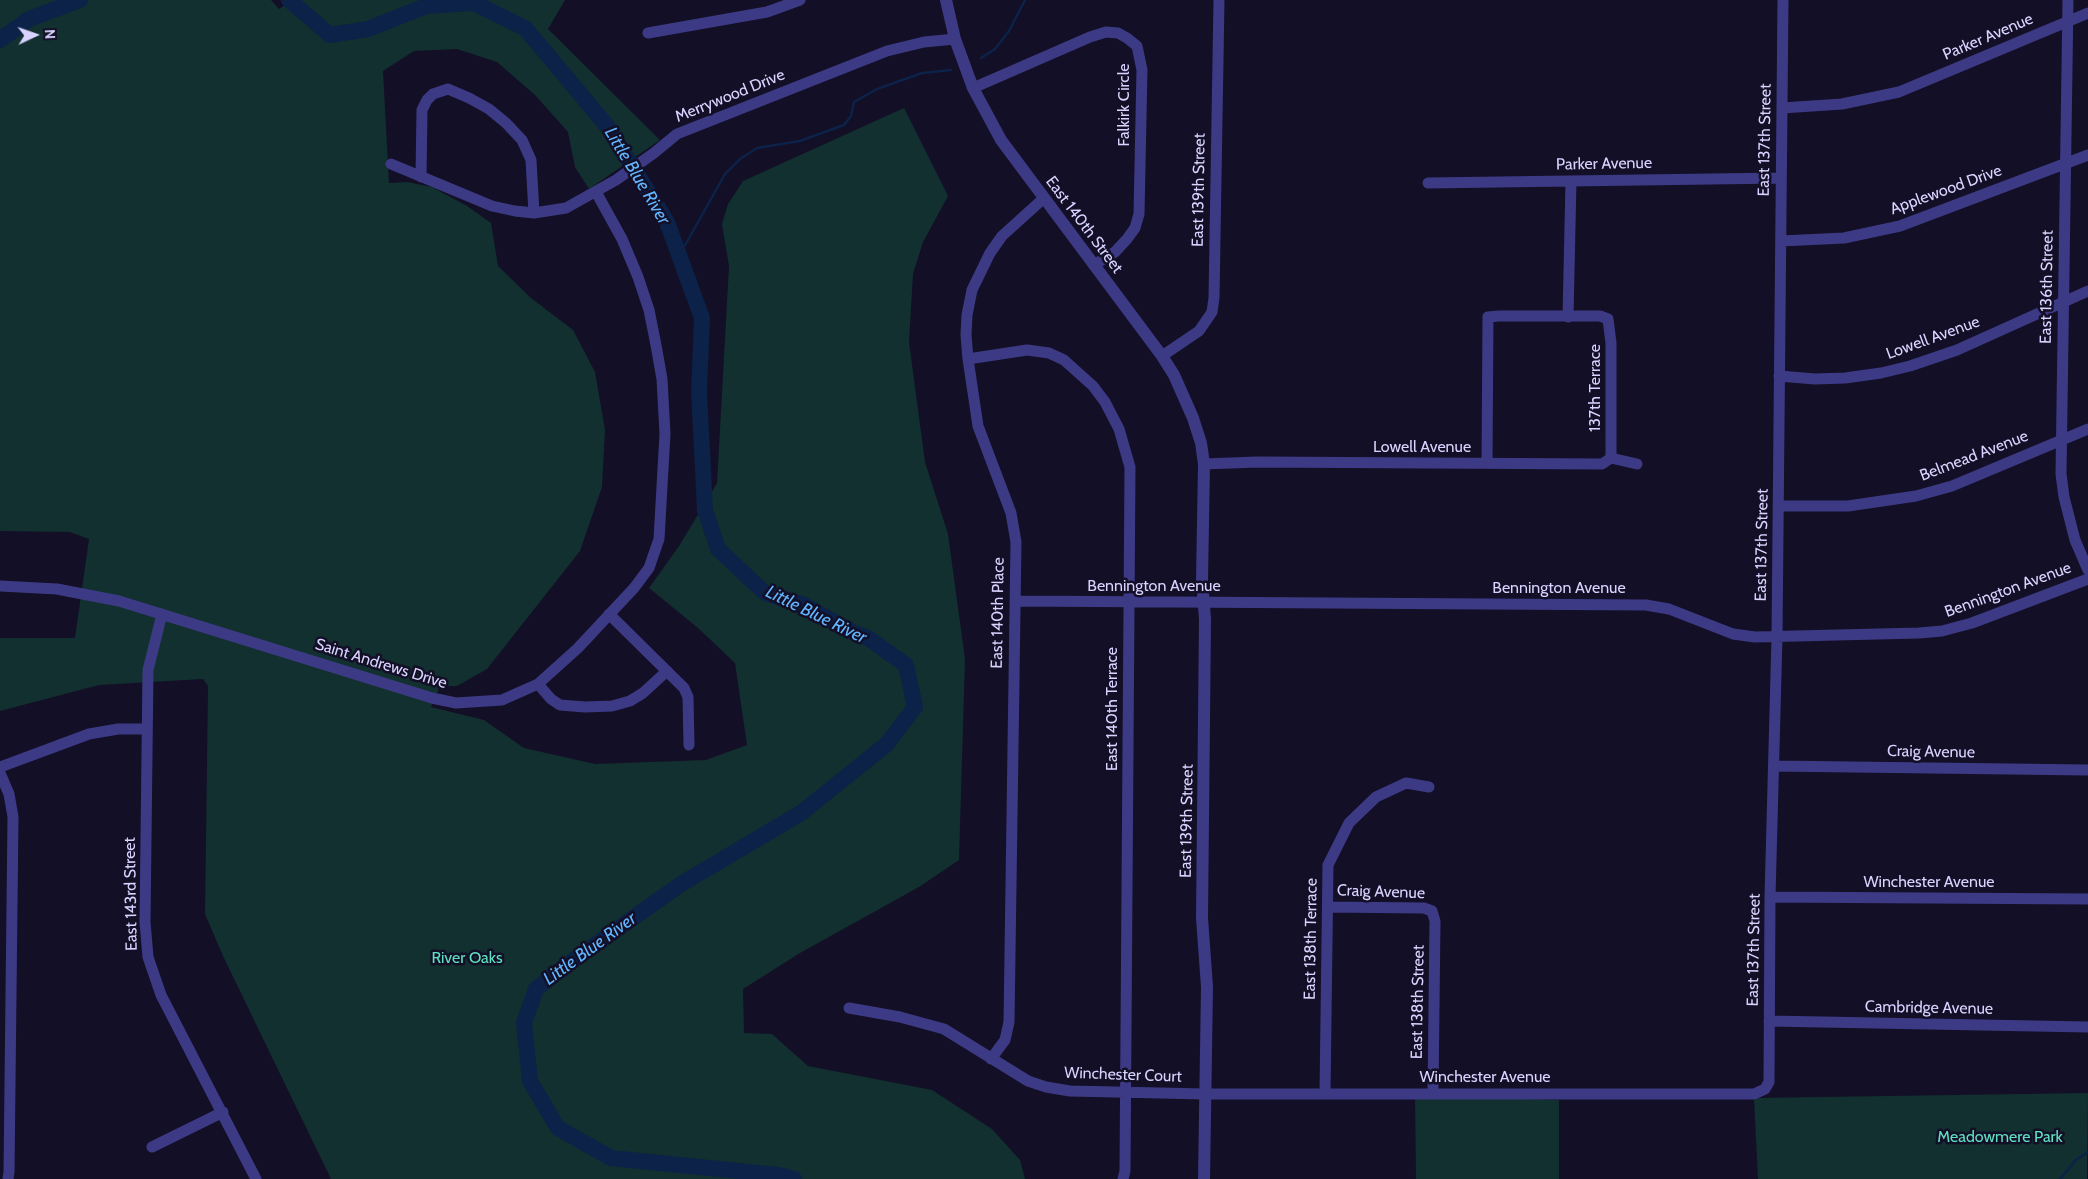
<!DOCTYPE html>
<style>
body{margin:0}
#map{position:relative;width:2088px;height:1179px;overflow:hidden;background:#130f26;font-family:Cabin,sans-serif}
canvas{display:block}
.north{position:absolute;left:10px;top:10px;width:50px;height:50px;-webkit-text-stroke:4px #130f26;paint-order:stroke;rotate:87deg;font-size:14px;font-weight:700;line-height:20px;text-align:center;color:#d9d4ff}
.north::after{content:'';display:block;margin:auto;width:18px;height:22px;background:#d9d4ff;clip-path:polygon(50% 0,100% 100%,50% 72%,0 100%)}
</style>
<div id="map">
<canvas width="2088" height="1179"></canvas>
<div class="north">N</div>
</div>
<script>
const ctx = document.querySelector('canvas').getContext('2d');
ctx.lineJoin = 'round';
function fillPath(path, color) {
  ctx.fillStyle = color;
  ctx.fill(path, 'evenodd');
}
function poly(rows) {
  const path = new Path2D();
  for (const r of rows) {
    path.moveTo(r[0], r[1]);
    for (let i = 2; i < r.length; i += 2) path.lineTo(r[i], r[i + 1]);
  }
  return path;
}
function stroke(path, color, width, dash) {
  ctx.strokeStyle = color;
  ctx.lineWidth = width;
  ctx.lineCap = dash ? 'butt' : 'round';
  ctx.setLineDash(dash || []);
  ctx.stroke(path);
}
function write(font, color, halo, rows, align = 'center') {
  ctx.font = font + ' Cabin,sans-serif';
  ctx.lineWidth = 5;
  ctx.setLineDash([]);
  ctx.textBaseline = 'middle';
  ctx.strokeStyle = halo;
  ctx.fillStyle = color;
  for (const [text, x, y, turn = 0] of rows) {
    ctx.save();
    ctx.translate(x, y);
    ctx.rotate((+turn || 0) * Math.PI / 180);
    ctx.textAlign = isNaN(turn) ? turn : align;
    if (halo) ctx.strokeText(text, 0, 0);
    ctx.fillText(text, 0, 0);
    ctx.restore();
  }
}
const green = poly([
 [0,0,271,0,279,9,292,0,565,0,548,29,660,140,589,189,575,167,568,132,535,95,497,62,457,49,414,51,383,71,389,183,407,182,432,187,467,206,491,223,498,266,531,298,573,330,595,372,605,430,602,487,580,551,487,669,457,686,440,686,431,707,484,720,524,748,595,764,706,760,747,745,735,663,698,628,649,588,679,546,717,483,729,266,722,224,728,204,743,181,904,108,948,196,923,242,913,274,909,342,925,462,948,534,965,659,959,860,919,887,800,953,743,989,744,1033,772,1034,808,1066,932,1090,992,1129,1020,1160,1025,1179,331,1179,223,956,205,914,208,686,203,679,99,685,0,711,0,638,75,638,89,539,70,532,0,531],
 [2088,1093,2087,1179,1758,1179,1754,1098],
 [1415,1096,1559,1100,1559,1179,1416,1179]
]);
const stream = poly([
 [981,58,995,49,1009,31,1025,0],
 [679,256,725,174,740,159,757,148,800,141,844,125,851,116,854,102,877,89,922,73,951,70],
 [2060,1179,2077,1159,2088,1152]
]);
const river = poly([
 [289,0,330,35,368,29,426,6,474,3,525,28,607,126,667,222,702,318,699,392,705,510,718,549,765,593,804,605,852,632,868,638,906,665,915,707,887,744,801,813,681,884,564,967,536,989,524,1023,530,1081,558,1128,611,1158,778,1175,794,1179],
 [0,40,29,19,80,0]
]);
const minor = poly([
 [2068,0,2061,474,2064,497,2075,540,2088,570],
 [648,33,767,12,800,0],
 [973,88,1090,37,1106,32,1118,33,1127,38,1137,46,1142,70,1139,214,1135,228,1127,239,1115,252,1094,265],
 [1782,108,1842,104,1899,92,2088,13],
 [391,164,492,206,515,211,534,213,566,208,616,180,654,153,677,134,887,51,924,42,955,39],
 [421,177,422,110,427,100,433,94,448,89,469,98,489,109,506,123,522,140,531,160,534,213],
 [1428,183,1781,178],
 [1781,241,1844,238,1900,226,2088,155],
 [1568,317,1571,181],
 [1162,356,1199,331,1212,312,1214,298,1219,0],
 [968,359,1027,350,1049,353,1064,360,1093,386,1105,402,1119,429,1130,467,1125,1171,1123,1179],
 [1779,376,1815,379,1845,378,1881,373,1910,366,1957,350,2088,291],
 [1487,463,1488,317,1499,316,1600,316,1608,319,1611,343,1611,458],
 [1204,464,1257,462,1602,464,1611,458,1637,464],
 [1778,506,1848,506,1916,496,1952,486,2088,429],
 [0,586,57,589,119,601,432,698,456,703,502,700,538,684,578,648,634,588,649,568,659,539,665,434,662,379,656,345,649,310,638,277,622,239,596,192],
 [1015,601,1646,605,1669,609,1733,634,1755,637,1919,633,1942,631,1972,623,2088,579],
 [162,614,148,670,145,922,148,957,161,995,256,1179],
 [609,614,684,688,688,697,689,745],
 [538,684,551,699,560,705,585,707,612,706,630,701,643,693,667,671],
 [1774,766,2088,770],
 [0,767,89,734,118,729,147,729],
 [0,773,9,794,13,817,9,1172,8,1179],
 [1770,897,2088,899],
 [1328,907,1424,908,1432,911,1435,921,1433,1094],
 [849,1008,900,1017,944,1029,1028,1081,1046,1087,1070,1091,1205,1094,1754,1094,1765,1089,1769,1082,1770,897,1777,637,1783,0],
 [1769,1021,2088,1027],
 [991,1059,1005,1040,1009,1022,1016,542,1011,513,978,426,968,359,966,335,967,315,972,290,990,253,1002,236,1044,198],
 [1325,1093,1328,865,1349,823,1376,797,1406,783,1429,787],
 [152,1147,223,1112]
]);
const tertiary = poly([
 [946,0,955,39,973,88,1001,140,1162,356,1174,375,1193,418,1201,443,1204,464,1202,581,1205,619,1202,918,1207,987,1204,1179]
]);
const streetNames = [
 ["Parker Avenue",1988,37,-23],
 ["Merrywood Drive",730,96,-22],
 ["Falkirk Circle",1124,105,-90],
 ["East 137th Street",1765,140,-89],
 ["Parker Avenue",1604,164,-1],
 ["East 139th Street",1199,190,-89],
 ["Applewood Drive",1946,190,-20],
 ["East 140th Street",1084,225,53],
 ["East 136th Street",2047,287,-89],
 ["Lowell Avenue",1933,338,-20],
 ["137th Terrace",1595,388,-90],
 ["Lowell Avenue",1422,447],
 ["Belmead Avenue",1974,456,-21],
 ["East 137th Street",1762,545,-89],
 ["Bennington Avenue",1154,586],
 ["Bennington Avenue",1559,588],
 ["Bennington Avenue",2008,590,-20],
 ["East 140th Place",998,613,-89],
 ["Saint Andrews Drive",381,664,17],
 ["East 140th Terrace",1112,709,-90],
 ["Craig Avenue",1931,752,1],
 ["East 139th Street",1187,821,-89],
 ["Winchester Avenue",1929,882],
 ["Craig Avenue",1381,892,2],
 ["East 143rd Street",131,894,-91],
 ["East 138th Terrace",1311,939,-89],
 ["East 137th Street",1754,950,-89],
 ["East 138th Street",1418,1002,-89],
 ["Cambridge Avenue",1929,1008,1],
 ["Winchester Court",1123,1075,2],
 ["Winchester Avenue",1485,1077]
];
const parkNames = [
 ["River Oaks",467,958],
 ["Meadowmere Park",2000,1137]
];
const waterNames = [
 ["Little Blue River",637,176,59],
 ["Little Blue River",816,615,26],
 ["Little Blue River",590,949,-36]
];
fillPath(green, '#12302f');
stroke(stream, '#0c2248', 2.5);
stroke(river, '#0c2248', 16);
stroke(minor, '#3d3a85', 11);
stroke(tertiary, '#3d3a85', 12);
write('16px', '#d9d4ff', '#130f26', streetNames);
write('16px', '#5fe0c0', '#130f26', parkNames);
write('italic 18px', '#62b6ff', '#130f26', waterNames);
</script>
